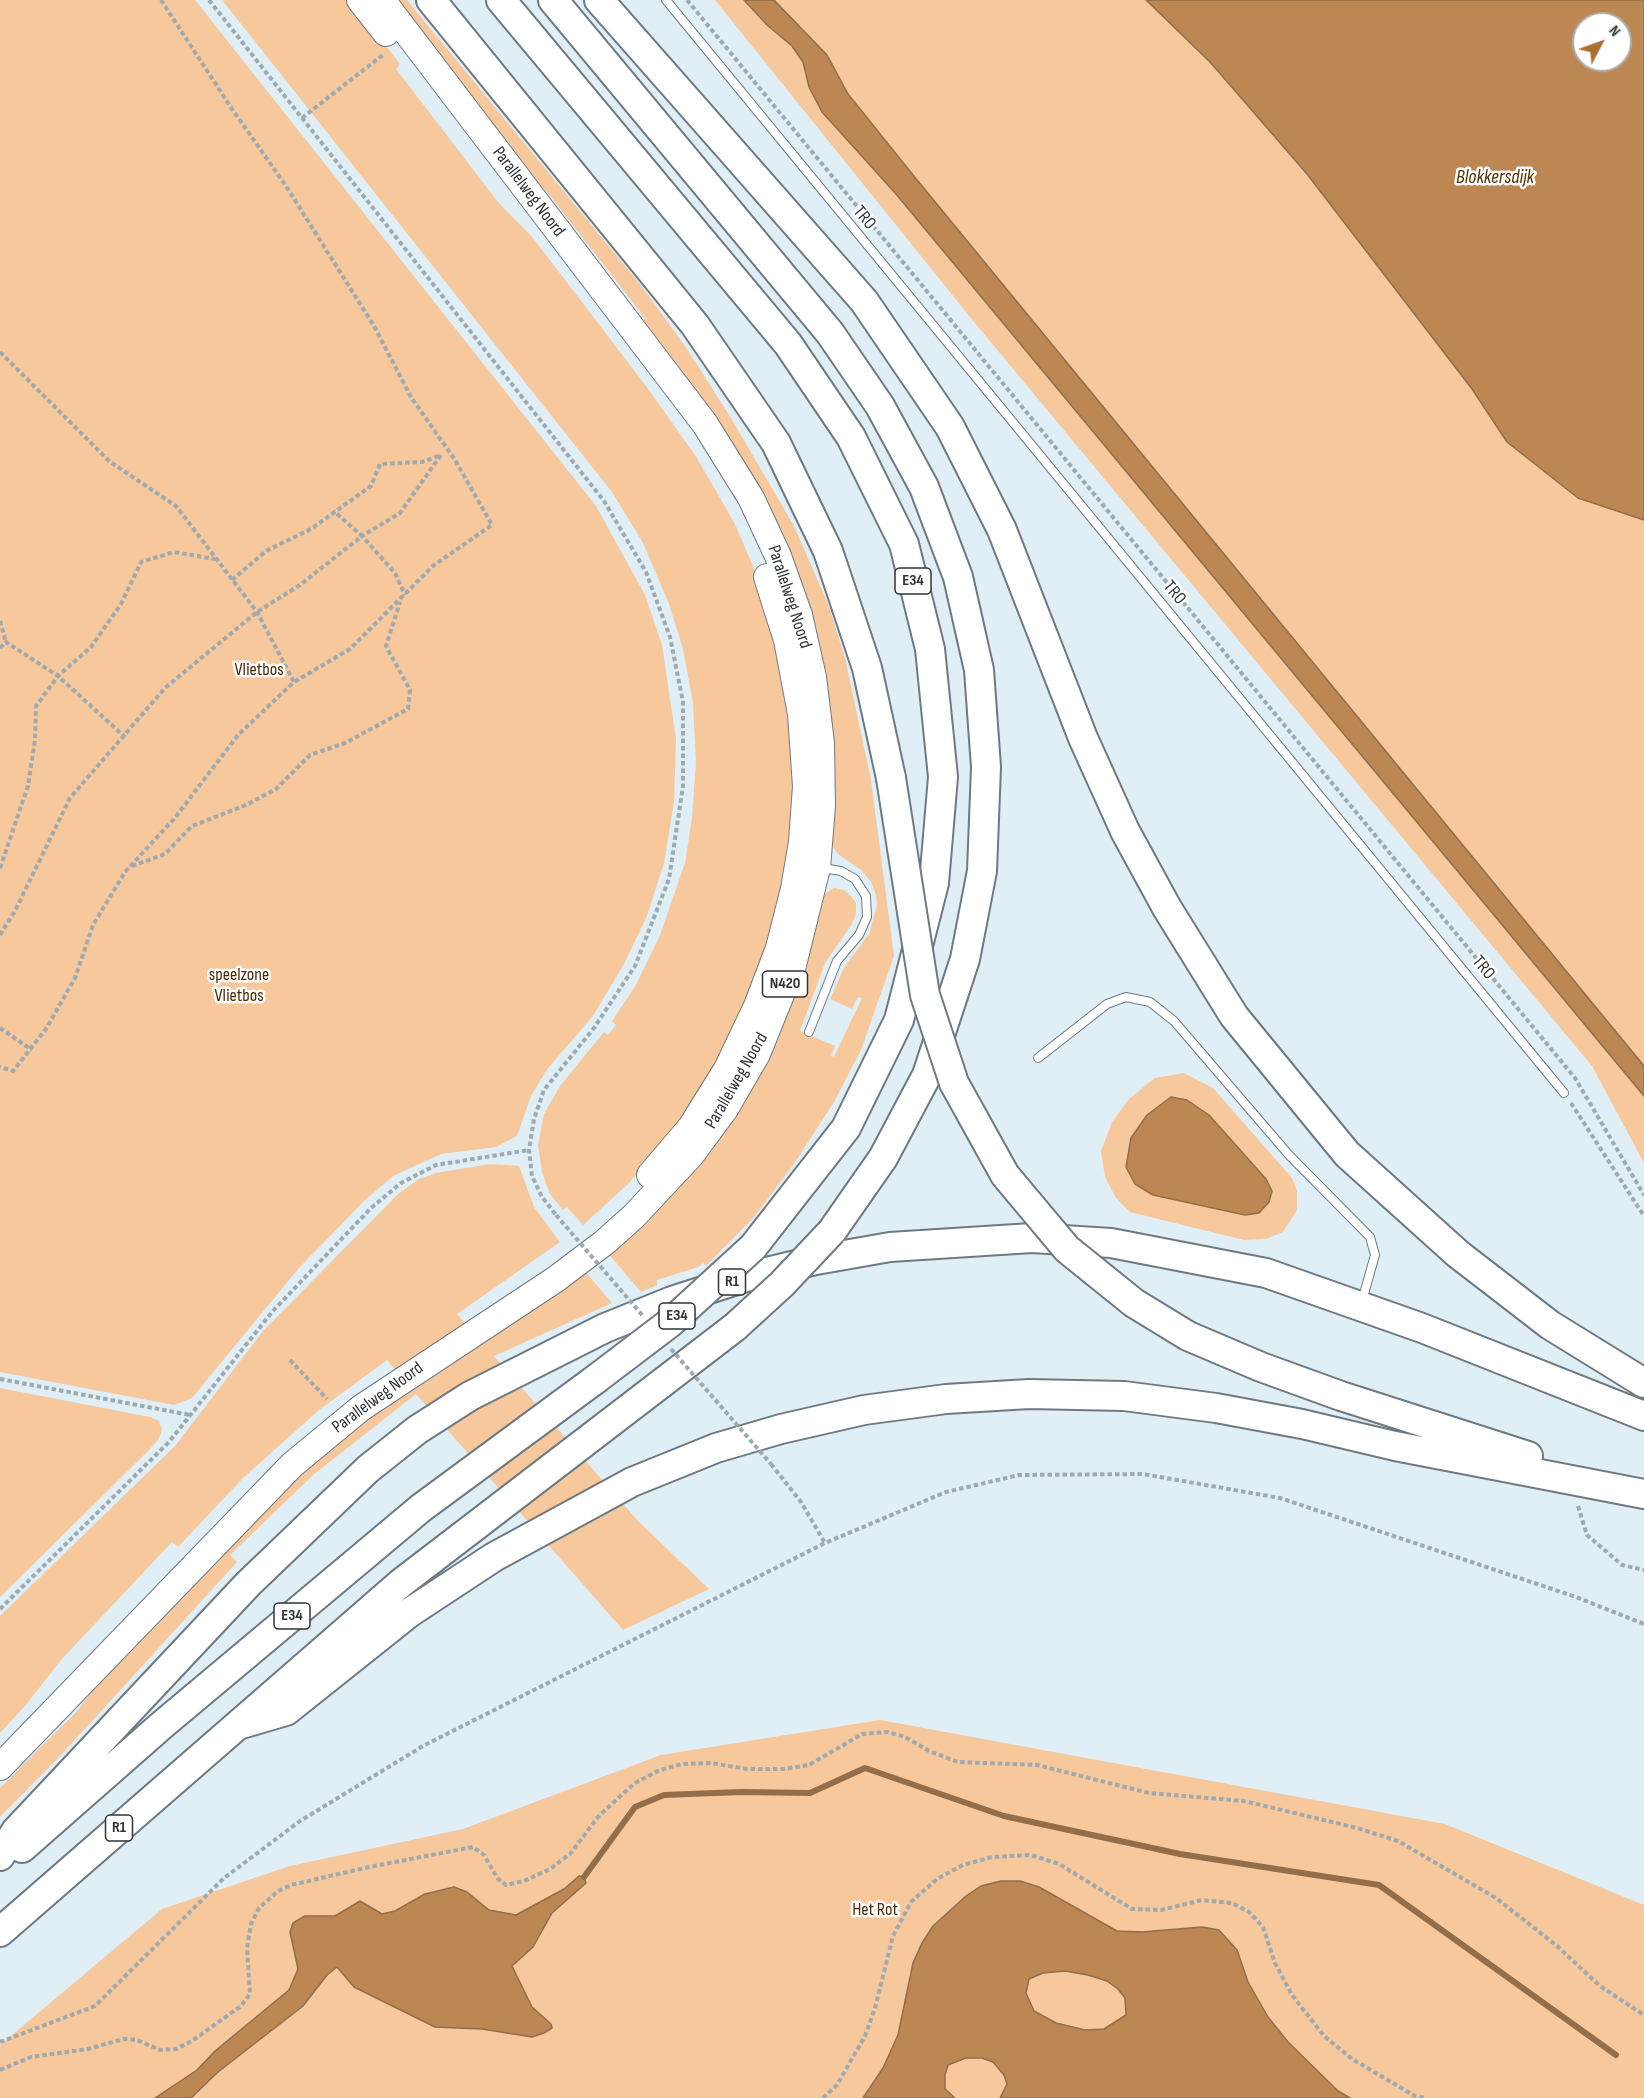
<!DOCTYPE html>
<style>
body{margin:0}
#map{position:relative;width:1644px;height:2098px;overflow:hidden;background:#e0eef6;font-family:"Sofia Sans Condensed",sans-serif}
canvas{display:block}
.north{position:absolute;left:1572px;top:12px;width:60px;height:60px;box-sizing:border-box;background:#fff;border:2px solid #acaeaf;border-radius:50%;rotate:49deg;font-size:16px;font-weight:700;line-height:24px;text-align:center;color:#2f3438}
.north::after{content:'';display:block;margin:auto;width:21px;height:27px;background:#ab7131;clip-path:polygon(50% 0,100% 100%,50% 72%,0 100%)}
</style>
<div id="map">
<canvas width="1644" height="2098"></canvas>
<div class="north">N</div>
</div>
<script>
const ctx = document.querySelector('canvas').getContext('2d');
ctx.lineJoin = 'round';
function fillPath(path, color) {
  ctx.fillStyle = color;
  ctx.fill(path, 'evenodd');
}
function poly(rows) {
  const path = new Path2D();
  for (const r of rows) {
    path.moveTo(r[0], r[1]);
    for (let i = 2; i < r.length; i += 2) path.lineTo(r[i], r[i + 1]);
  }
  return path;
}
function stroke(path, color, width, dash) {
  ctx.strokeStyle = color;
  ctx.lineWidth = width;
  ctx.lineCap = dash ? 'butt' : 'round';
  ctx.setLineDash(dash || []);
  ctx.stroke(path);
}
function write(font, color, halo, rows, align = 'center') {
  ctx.font = font + ' "Sofia Sans Condensed",sans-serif';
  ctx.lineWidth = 5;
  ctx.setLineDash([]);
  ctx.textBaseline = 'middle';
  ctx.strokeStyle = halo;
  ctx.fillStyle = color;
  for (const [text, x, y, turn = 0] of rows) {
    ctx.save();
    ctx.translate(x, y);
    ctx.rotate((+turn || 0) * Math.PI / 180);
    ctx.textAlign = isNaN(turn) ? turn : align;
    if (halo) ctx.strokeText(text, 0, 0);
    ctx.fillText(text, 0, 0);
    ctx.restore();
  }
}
const green = poly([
 [0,0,195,0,596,506,645,595,662,645,676,739,674,801,664,863,647,916,624,964,593,1016,548,1068,531,1096,517,1136,496,1147,441,1154,393,1176,365,1200,298,1269,192,1398,174,1405,0,1372],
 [222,0,351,0,400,64,396,69,498,202,533,238,646,386,695,455,735,524,765,595,792,720,795,787,787,867,766,959,737,1031,684,1121,628,1184,583,1225,567,1207,563,1210,550,1194,542,1172,538,1145,544,1114,560,1086,604,1032,608,1035,616,1025,612,1021,636,985,660,935,685,863,692,818,696,763,693,703,683,649,669,604,643,543,612,492],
 [393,0,407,0,643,288,687,349,731,418,794,526,828,604,845,658,871,780,894,956,861,1050,834,1102,794,1164,754,1217,706,1266,703,1263,698,1267,657,1280,657,1285,641,1292,606,1251,820,897,834,888,844,890,851,896,856,903,856,914,852,924,825,963,800,1031,835,1046,831,1055,834,1057,862,998,858,997,852,1009,830,999,845,966,869,934,877,905,876,895,871,882,861,870,838,854,831,844,810,626,639,323,645,318,552,198,513,155],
 [715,0,1146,0,1210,62,1307,174,1472,389,1507,442,1578,498,1644,520,1644,1163,1592,1066,970,317],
 [1184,1073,1213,1088,1292,1178,1297,1191,1297,1210,1283,1232,1266,1239,1244,1240,1130,1212,1116,1198,1105,1177,1101,1151,1112,1122,1129,1099,1155,1078],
 [490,1164,519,1166,534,1207,560,1242,457,1314,479,1338,583,1269,612,1303,494,1356,638,1521,709,1589,623,1630,416,1394,313,1475,230,1555,237,1562,62,1754,0,1817,0,1788,78,1710,109,1668,272,1495,407,1383,387,1360,319,1410,243,1478,178,1547,172,1542,61,1660,25,1706,0,1733,0,1616,175,1446,264,1330,398,1194,419,1179,436,1173],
 [0,1388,150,1417,159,1421,162,1430,158,1440,149,1450,0,1597],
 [880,1720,1445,1824,1644,1905,1644,2098,0,2098,0,2045,162,1909,290,1866,463,1829,661,1755]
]);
const water = poly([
 [744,0,774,0,827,55,848,94,913,175,1644,1066,1644,1096,896,194,822,112,809,87,803,62,792,46,767,25,744,0],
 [1146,0,1644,0,1644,520,1578,498,1507,442,1472,389,1307,174,1210,62,1146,0],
 [1584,24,1620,24,1620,60,1584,60,1584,24],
 [1171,1097,1187,1100,1209,1115,1266,1179,1272,1191,1269,1202,1259,1213,1245,1215,1153,1195,1135,1184,1126,1167,1131,1138,1147,1115,1171,1097],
 [579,1876,584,1877,586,1883,552,1913,533,1947,512,1966,532,2007,551,2024,552,2028,544,2033,532,2037,482,2029,435,2027,354,1987,337,1967,327,1975,303,2006,218,2072,191,2098,155,2098,197,2070,215,2051,289,1990,298,1969,290,1932,293,1923,305,1916,335,1916,360,1901,382,1914,395,1911,425,1894,454,1887,467,1892,489,1910,516,1915,564,1889,579,1876],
 [1001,1881,1020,1881,1039,1887,1117,1931,1142,1932,1202,1927,1219,1930,1237,1950,1248,1982,1268,2017,1288,2042,1338,2091,1350,2098,1000,2098,1007,2084,1004,2075,993,2062,982,2058,966,2058,948,2065,945,2075,945,2089,955,2098,863,2098,883,2068,898,2035,913,1963,922,1943,933,1926,966,1896,981,1886,1001,1881],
 [1065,1971,1088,1975,1107,1981,1118,1989,1125,1998,1126,2015,1104,2029,1085,2030,1056,2023,1034,2011,1026,1993,1029,1979,1043,1973,1065,1971]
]);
const stream = poly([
 [584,1877,635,1807,664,1795,741,1792,810,1793,865,1768,1004,1816,1180,1854,1379,1885,1616,2055]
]);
const path = poly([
 [161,0,232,109,286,186,374,326,411,397,455,460,492,525,434,565,350,649,294,682],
 [209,0,604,501,646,572,670,637,683,702,683,786,669,879,635,966,594,1028,544,1090,534,1119,529,1150,532,1176,542,1197,556,1215],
 [687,0,1575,1078,1644,1195],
 [302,118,384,54],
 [0,352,109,461,176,506,257,612,294,682,238,735,174,819,125,872,93,925,75,978,46,1029,13,1071,0,1067],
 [232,580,266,551,311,529,371,486,380,464,422,462,441,455,400,513,362,536,395,573,405,595],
 [0,621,6,642],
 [0,648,6,642,58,676,125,737],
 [132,866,165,854,192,826,246,805,276,789,310,755,345,743,408,709,410,690,386,646,400,602],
 [0,868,28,786,35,740,36,706,58,676,91,647,121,604,141,562,174,552,215,559],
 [0,935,15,911,70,798,165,688,257,612,300,585,362,536,334,511],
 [0,1028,32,1050],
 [1571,1103,1644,1216],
 [290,1360,327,1399],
 [0,1379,190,1415],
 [771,1464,801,1502,825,1543],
 [1578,1506,1587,1535,1622,1565,1644,1570],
 [0,1609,169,1442,272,1312,371,1208,401,1183,436,1165,529,1150],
 [0,2042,95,2006,224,1878,300,1821,423,1746,825,1543,946,1492,1019,1475,1143,1474,1280,1498,1576,1597,1644,1624],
 [0,2070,31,2057,88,2049,123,2039,137,2040,160,2050,176,2049,192,2041,241,2006,250,1994,247,1948,251,1924,259,1908,278,1891,291,1885,369,1867,473,1847,484,1855,498,1879,506,1885,524,1881,550,1869,570,1854,598,1817,616,1800,635,1783,660,1770,682,1764,711,1763,747,1769,783,1769,809,1765,862,1734,888,1732,905,1737,929,1751,958,1762,1037,1765,1149,1793,1244,1801,1357,1828,1398,1841,1496,1898,1557,1946,1600,1986,1644,2015],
 [823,2098,837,2085,865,2036,875,2008,893,1936,911,1902,937,1879,963,1865,992,1857,1031,1855,1059,1864,1132,1909,1161,1910,1202,1900,1232,1903,1249,1912,1263,1927,1275,1963,1292,1995,1324,2036,1352,2059,1415,2096,1425,2098]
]);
const service = poly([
 [666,0,1564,1093],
 [809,1032,837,961,859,935,867,917,866,896,855,879,841,871,822,868],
 [1038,1058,1107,1004,1126,997,1150,1002,1174,1021,1289,1155,1370,1237,1375,1255,1362,1301]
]);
const trunk = poly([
 [360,0,386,33],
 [650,1175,691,1127,727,1069,757,1006,779,948,794,889,802,842,806,786,801,714,787,640,767,577],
 [0,1767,292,1465,361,1408,556,1279,605,1242,634,1216,691,1155,725,1109,757,1054,793,965,817,868,822,806,821,743,813,677,799,615,778,556,751,498,705,424,382,0]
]);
const motorway = poly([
 [431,0,695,325,776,443,828,551,867,668,891,778],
 [501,0,788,344,851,437,904,544,930,649,943,777,934,883,899,1020,846,1128,753,1247],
 [553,0,830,333,880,406,924,487,958,577,979,670,986,767,982,871,965,959,927,1075,883,1158,832,1231],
 [599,0,864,301,950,427,1002,530,1083,738,1125,831,1167,908,1234,1016,1347,1154,1458,1254,1550,1325,1644,1383],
 [1188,1336,1261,1367,1341,1396,1528,1456],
 [238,1725,286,1711,409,1613,494,1557,632,1482,716,1448,781,1429,864,1410,946,1399,1029,1394,1124,1396,1216,1408,1302,1424,1395,1446,1644,1494],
 [22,1848,162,1725,421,1508,596,1379],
 [0,1856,16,1831,248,1584,368,1469,417,1430,470,1396,605,1328,672,1301,746,1277,816,1260,890,1247,1032,1238,1111,1243,1266,1273,1422,1328,1644,1416],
 [0,1932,401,1583,735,1327]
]);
const pathBridge = poly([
 [556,1215,643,1316],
 [671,1349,771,1464]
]);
const motorwayBridge = poly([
 [891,778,925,995,954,1083,1005,1175,1067,1249,1134,1303,1188,1336],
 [735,1327,782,1284,832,1231],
 [596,1379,671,1322,753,1247]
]);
const shields = [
 [913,581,36],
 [785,984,45],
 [732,1282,27],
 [677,1316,36],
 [292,1616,36],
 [119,1828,27]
];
const shieldNames = [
 ["E34",913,581],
 ["N420",785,984],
 ["R1",732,1282],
 ["E34",677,1316],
 ["E34",292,1616],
 ["R1",119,1828]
];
const streetNames = [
 ["Parallelweg Noord",528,192,53],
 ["TRO",864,218,50],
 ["TRO",1174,593,50],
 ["Parallelweg Noord",789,597,72],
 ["TRO",1483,968,50],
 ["Parallelweg Noord",737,1081,-60],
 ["Parallelweg Noord",378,1398,-36]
];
const parkNames = [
 ["Vlietbos",259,670],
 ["speelzone",239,975],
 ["Vlietbos",239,996],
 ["Het Rot",875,1910]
];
const waterNames = [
 ["Blokkersdijk",1495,178]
];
fillPath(green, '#f6c89c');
fillPath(water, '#bc8752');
stroke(water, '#926e4a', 1.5);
stroke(stream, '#926e4a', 6);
stroke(service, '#6e7a82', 10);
stroke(trunk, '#6e7a82', 28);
stroke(motorway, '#6e7a82', 32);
stroke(path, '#9ea9b0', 4, [4.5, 3]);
stroke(service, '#fff', 8);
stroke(trunk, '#fff', 26);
stroke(motorway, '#fff', 28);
stroke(motorwayBridge, '#6e7a82', 32, []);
stroke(pathBridge, '#9ea9b0', 4, [4.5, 3]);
stroke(motorwayBridge, '#fff', 28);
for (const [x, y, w] of shields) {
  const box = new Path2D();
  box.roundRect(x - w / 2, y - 13, w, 26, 4.5);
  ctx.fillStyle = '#fff';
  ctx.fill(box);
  stroke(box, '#2f3438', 1.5);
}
write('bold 16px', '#2f3438', null, shieldNames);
write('18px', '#2f3438', '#fff', streetNames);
write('18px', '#4d2a00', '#fff', parkNames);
write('italic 20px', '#553104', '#fff', waterNames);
</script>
